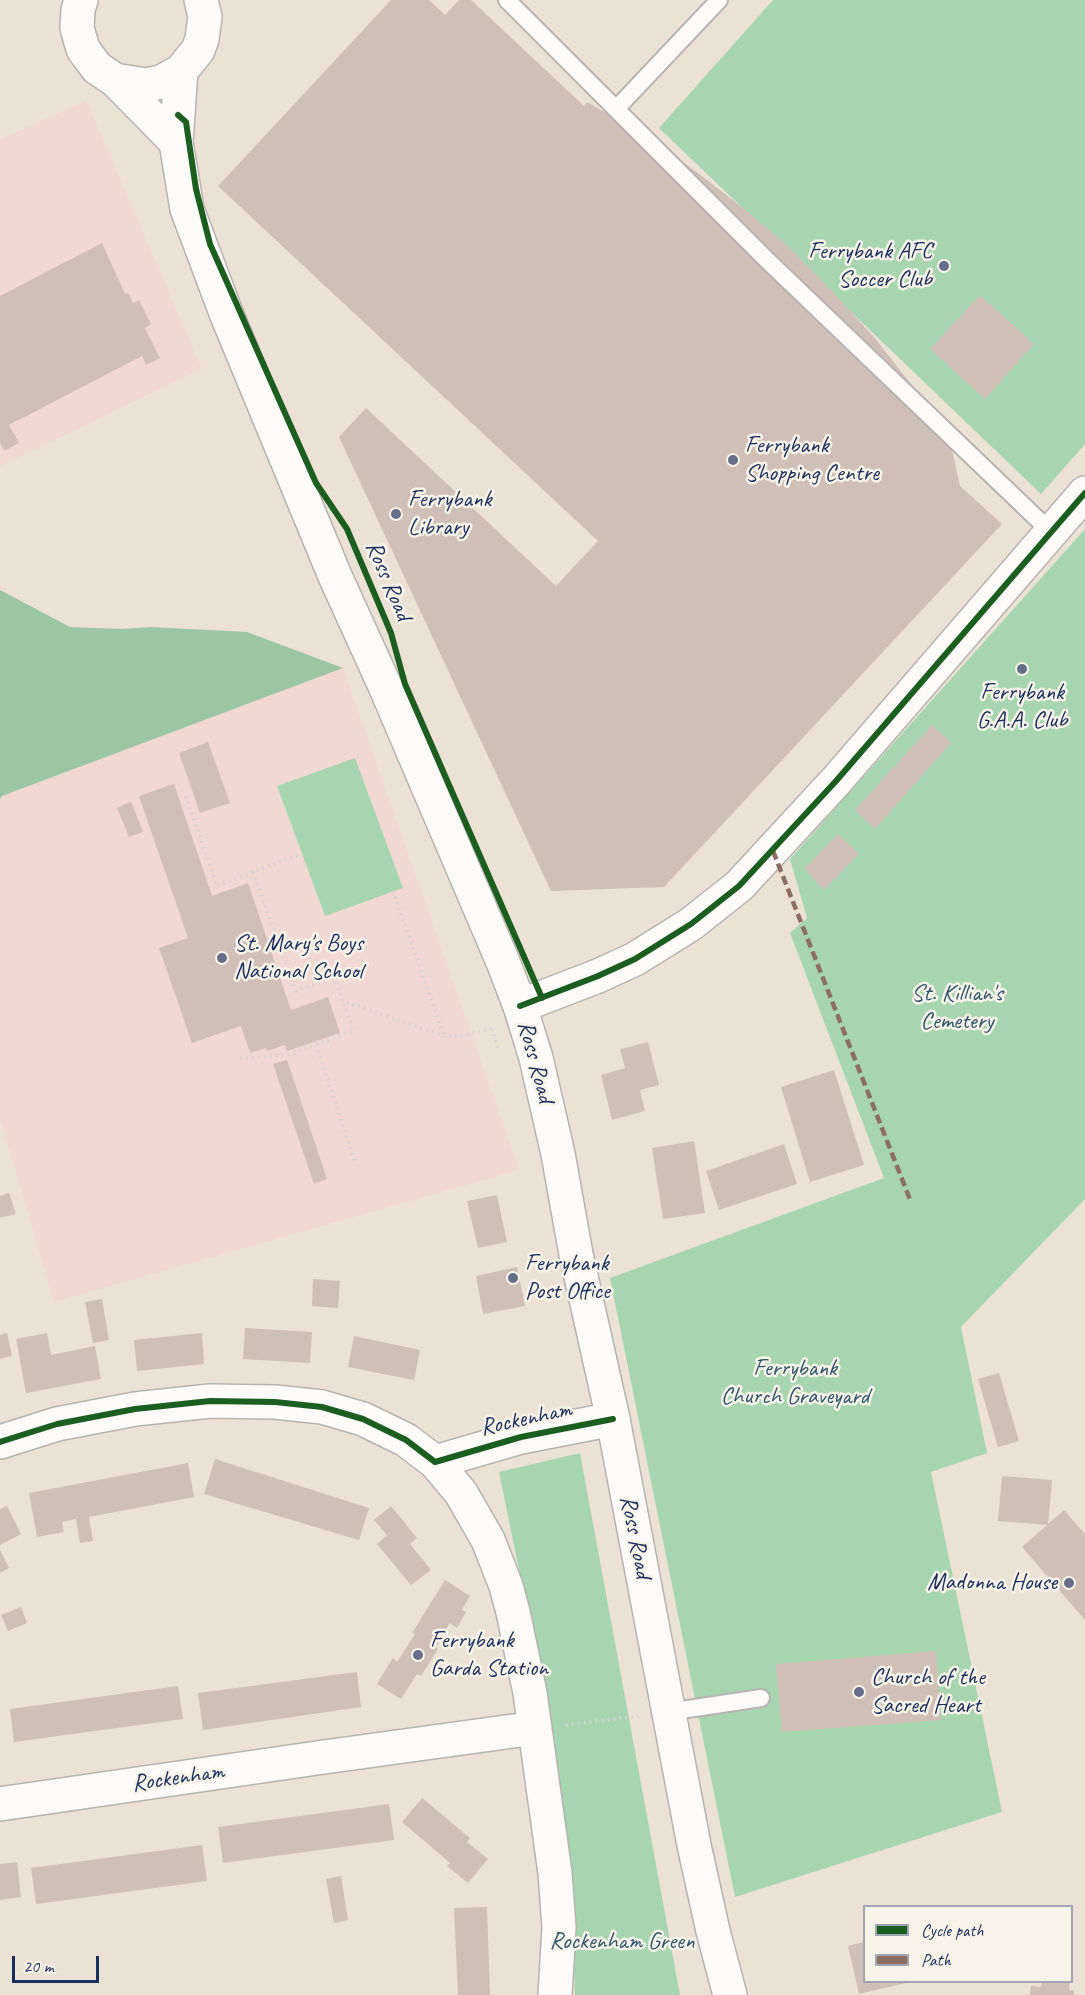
<!DOCTYPE html>
<style>
body{margin:0}
#map{position:relative;width:1085px;height:1995px;overflow:hidden;background:#ebe2d5;font-family:Caveat,sans-serif}
canvas{display:block}
.legend{position:absolute;left:863px;top:1905px;width:210px;height:78px;box-sizing:border-box;background:#f7f3e8;border:2px solid #9fa5b1;margin:0;padding:8px 10px;list-style:none;font-size:18px;color:#1b2f5e}
.legend li{display:flex;align-items:center;gap:12px;height:30px}
.legend b{width:30px;border:2px solid #9fa5b1}
.scale{position:absolute;left:12px;top:1956px;width:87px;height:27px;box-sizing:border-box;border:3px solid #1b2f5e;border-top:0;padding-left:8px;font-size:18px;line-height:21px;white-space:nowrap;color:#1b2f5e;-webkit-text-stroke:4px #f7f3e8;paint-order:stroke}
</style>
<div id="map">
<canvas width="1085" height="1995"></canvas>
<ul class="legend">
<li><b style="height:8px;background:#1b5e20"></b>Cycle path</li>
<li><b style="height:8px;background:#8d6e63"></b>Path</li>
</ul>
<div class="scale">20 m</div>
</div>
<script>
const ctx = document.querySelector('canvas').getContext('2d');
ctx.lineJoin = 'round';
function fillPath(path, color) {
  ctx.fillStyle = color;
  ctx.fill(path, 'evenodd');
}
function poly(rows) {
  const path = new Path2D();
  for (const r of rows) {
    path.moveTo(r[0], r[1]);
    for (let i = 2; i < r.length; i += 2) path.lineTo(r[i], r[i + 1]);
  }
  return path;
}
function stroke(path, color, width, dash) {
  ctx.strokeStyle = color;
  ctx.lineWidth = width;
  ctx.lineCap = dash ? 'butt' : 'round';
  ctx.setLineDash(dash || []);
  ctx.stroke(path);
}
function write(font, color, halo, rows, align = 'center') {
  ctx.font = font + ' Caveat,sans-serif';
  ctx.lineWidth = 5;
  ctx.setLineDash([]);
  ctx.textBaseline = 'middle';
  ctx.strokeStyle = halo;
  ctx.fillStyle = color;
  for (const [text, x, y, turn = 0] of rows) {
    ctx.save();
    ctx.translate(x, y);
    ctx.rotate((+turn || 0) * Math.PI / 180);
    ctx.textAlign = isNaN(turn) ? turn : align;
    if (halo) ctx.strokeText(text, 0, 0);
    ctx.fillText(text, 0, 0);
    ctx.restore();
  }
}
const built = poly([
 [86,100,202,369,0,466,0,140],
 [343,668,519,1170,54,1302,0,1117,0,800,2,796]
]);
const green = poly([
 [773,0,1085,0,1085,444,1041,494,659,128],
 [1085,529,1085,1199,961,1327,987,1453,931,1472,1002,1812,735,1897,610,1278,884,1178,790,933,807,918,790,859],
 [355,758,403,888,325,916,277,786],
 [580,1453,680,1995,575,1995,571,1876,547,1707,499,1472]
]);
const forest = poly([
 [0,590,70,627,122,629,151,627,247,632,343,668,2,796,0,799]
]);
const building = poly([
 [391,0,429,0,445,15,459,0,471,0,584,106,587,102,640,133,690,167,738,204,785,243,830,289,874,337,914,388,950,441,960,486,1002,524,664,887,551,891,339,437,366,408,556,586,598,541,218,186],
 [102,243,125,294,128,293,133,303,139,300,151,324,145,328,160,358,146,365,142,356,9,425,19,443,4,451,0,443,0,296],
 [980,295,1034,344,985,399,930,349],
 [932,725,951,743,875,829,855,810],
 [208,742,230,803,200,813,179,753],
 [174,784,212,896,248,883,291,1010,328,997,340,1033,287,1051,285,1045,267,1051,266,1048,250,1053,241,1026,192,1043,159,948,188,938,139,796],
 [131,802,143,832,129,837,117,808],
 [838,834,859,854,824,890,804,869],
 [648,1042,659,1085,640,1090,645,1111,612,1120,601,1075,625,1068,620,1049],
 [287,1060,327,1179,314,1184,273,1064],
 [834,1070,864,1165,810,1182,781,1087],
 [694,1141,705,1213,663,1219,652,1148],
 [784,1144,797,1184,719,1210,706,1171],
 [9,1193,16,1214,0,1218,0,1196],
 [497,1195,507,1242,478,1248,467,1201],
 [517,1267,525,1306,483,1314,476,1276],
 [313,1279,340,1281,338,1308,312,1306],
 [102,1299,109,1340,93,1343,85,1302],
 [245,1328,312,1332,310,1363,243,1359],
 [7,1333,12,1356,0,1359,0,1335],
 [47,1333,51,1355,95,1346,101,1379,26,1393,16,1339],
 [202,1333,204,1364,137,1371,134,1340],
 [354,1336,420,1350,414,1380,348,1367],
 [999,1373,1019,1441,998,1447,978,1379],
 [215,1459,369,1508,359,1540,204,1494],
 [188,1463,194,1497,89,1517,93,1541,80,1543,76,1519,62,1522,64,1532,37,1537,29,1493],
 [1002,1476,1052,1480,1048,1525,998,1521],
 [7,1506,21,1534,0,1545,0,1509],
 [391,1506,417,1538,410,1544,431,1570,411,1585,377,1544,387,1535,374,1520],
 [1064,1510,1085,1534,1085,1620,1022,1547],
 [0,1550,9,1568,0,1573],
 [445,1580,470,1596,462,1610,466,1612,457,1628,450,1623,436,1647,438,1649,421,1676,417,1674,401,1699,377,1684,393,1658,397,1662,415,1634,412,1633],
 [21,1607,27,1623,8,1631,1,1615],
 [936,1651,941,1720,782,1732,776,1664],
 [357,1672,361,1707,203,1730,198,1693],
 [178,1686,183,1719,14,1742,10,1709],
 [422,1798,470,1838,467,1842,488,1859,468,1883,447,1866,450,1863,402,1822],
 [389,1804,394,1840,223,1863,218,1827],
 [202,1845,207,1881,36,1904,31,1868],
 [17,1862,21,1897,0,1900,0,1864],
 [341,1876,348,1920,334,1923,326,1879],
 [487,1907,490,1995,458,1995,454,1908],
 [864,1942,864,1982,910,1982,859,1994,848,1946],
 [1042,1982,1070,1982,1069,1990,1074,1991,1074,1995,1030,1995,1031,1986,1041,1987]
]);
const path = poly([
 [186,796,217,886,302,853],
 [253,872,296,991,334,976,343,1001,444,1036,461,1036,495,1028],
 [393,891,444,1036],
 [492,1029,498,1049],
 [316,1045,356,1165],
 [240,1058,287,1055,353,1031,343,1001],
 [566,1725,639,1716]
]);
const lane = poly([
 [507,0,768,261,1051,532],
 [616,109,719,0],
 [668,1712,761,1698]
]);
const street = poly([
 [520,1006,598,976,635,959,691,924,739,886,836,781,1085,493],
 [0,1442,57,1424,135,1409,210,1401,275,1402,322,1407,363,1419,406,1440,435,1462,461,1493,488,1540,506,1586,513,1612,530,1693,555,1873,559,1927,555,1995],
 [435,1462,521,1437,613,1419],
 [0,1804,324,1757,535,1728]
]);
const secondary = poly([
 [81,0,78,10,77,28,83,49,97,68,115,80,176,142],
 [181,71,176,142,187,209,226,313,335,576,385,686,503,962,520,1006,536,1058,558,1154,576,1254,613,1419,694,1845,713,1931,730,1995],
 [115,80,146,85,161,82,181,71,198,50,202,39,205,17,201,0]
]);
const quiet = poly([
 [773,851,911,1202]
]);
const cycleway = poly([
 [178,115,186,122,196,189,210,244,316,483,347,529,391,633,405,684,542,998],
 [520,1006,598,976,635,959,691,924,739,886,836,781,1085,493],
 [0,1442,57,1424,135,1409,210,1401,275,1402,322,1407,363,1419,406,1440,435,1462,521,1437,613,1419]
]);
const markers = [
 [944,266,6,"#646e88"],
 [733,460,6,"#646e88"],
 [396,514,6,"#646e88"],
 [1022,669,6,"#646e88"],
 [222,958,6,"#646e88"],
 [513,1278,6,"#646e88"],
 [1069,1583,6,"#646e88"],
 [418,1655,6,"#646e88"],
 [859,1692,6,"#646e88"]
];
const poiNames = [
 ["Ferrybank AFC",932,252,"right"],
 ["Soccer Club",932,280,"right"],
 ["Ferrybank",745,446],
 ["Shopping Centre",745,474],
 ["Ferrybank",408,500],
 ["Library",408,528],
 ["Ferrybank",1022,693,"center"],
 ["G.A.A. Club",1022,721,"center"],
 ["St. Mary's Boys",234,944],
 ["National School",234,972],
 ["Ferrybank",525,1264],
 ["Post Office",525,1292],
 ["Madonna House",1057,1583,"right"],
 ["Ferrybank",430,1641],
 ["Garda Station",430,1669],
 ["Church of the",871,1678],
 ["Sacred Heart",871,1706]
];
const streetNames = [
 ["Ross Road",388,581,67],
 ["Ross Road",535,1062,75],
 ["Rockenham",526,1419,-12],
 ["Ross Road",635,1537,79],
 ["Rockenham",178,1778,-8]
];
const parkNames = [
 ["St. Killian's",957,994],
 ["Cemetery",957,1022],
 ["Ferrybank",795,1369],
 ["Church Graveyard",795,1397],
 ["Rockenham Green",622,1942]
];
fillPath(built, '#f2d8d2');
fillPath(green, '#a7d5b0');
fillPath(forest, '#9cc5a4');
fillPath(building, '#d0bfb7');
stroke(lane, '#b7b3b0', 20);
stroke(street, '#b7b3b0', 36);
stroke(secondary, '#b7b3b0', 36);
stroke(path, '#d5d4d3', 4, [1.5, 4.5]);
stroke(lane, '#fcfbf9', 16);
stroke(street, '#fcfbf9', 33);
stroke(secondary, '#fcfbf9', 33);
stroke(quiet, '#8d6e63', 4.5, [9, 4.5]);
stroke(cycleway, '#1b5e20', 6);
for (const [x, y, r, color] of markers) {
  const dot = new Path2D();
  dot.arc(x, y, r, 0, 2 * Math.PI);
  ctx.fillStyle = color;
  ctx.fill(dot);
  stroke(dot, '#f7f3e8', 2);
}
write('24px', '#1b2f5e', '#f7f3e8', poiNames, 'left');
write('24px', '#1b2f5e', '#f7f3e8', streetNames);
write('24px', '#30566b', '#f7f3e8', parkNames);
</script>
